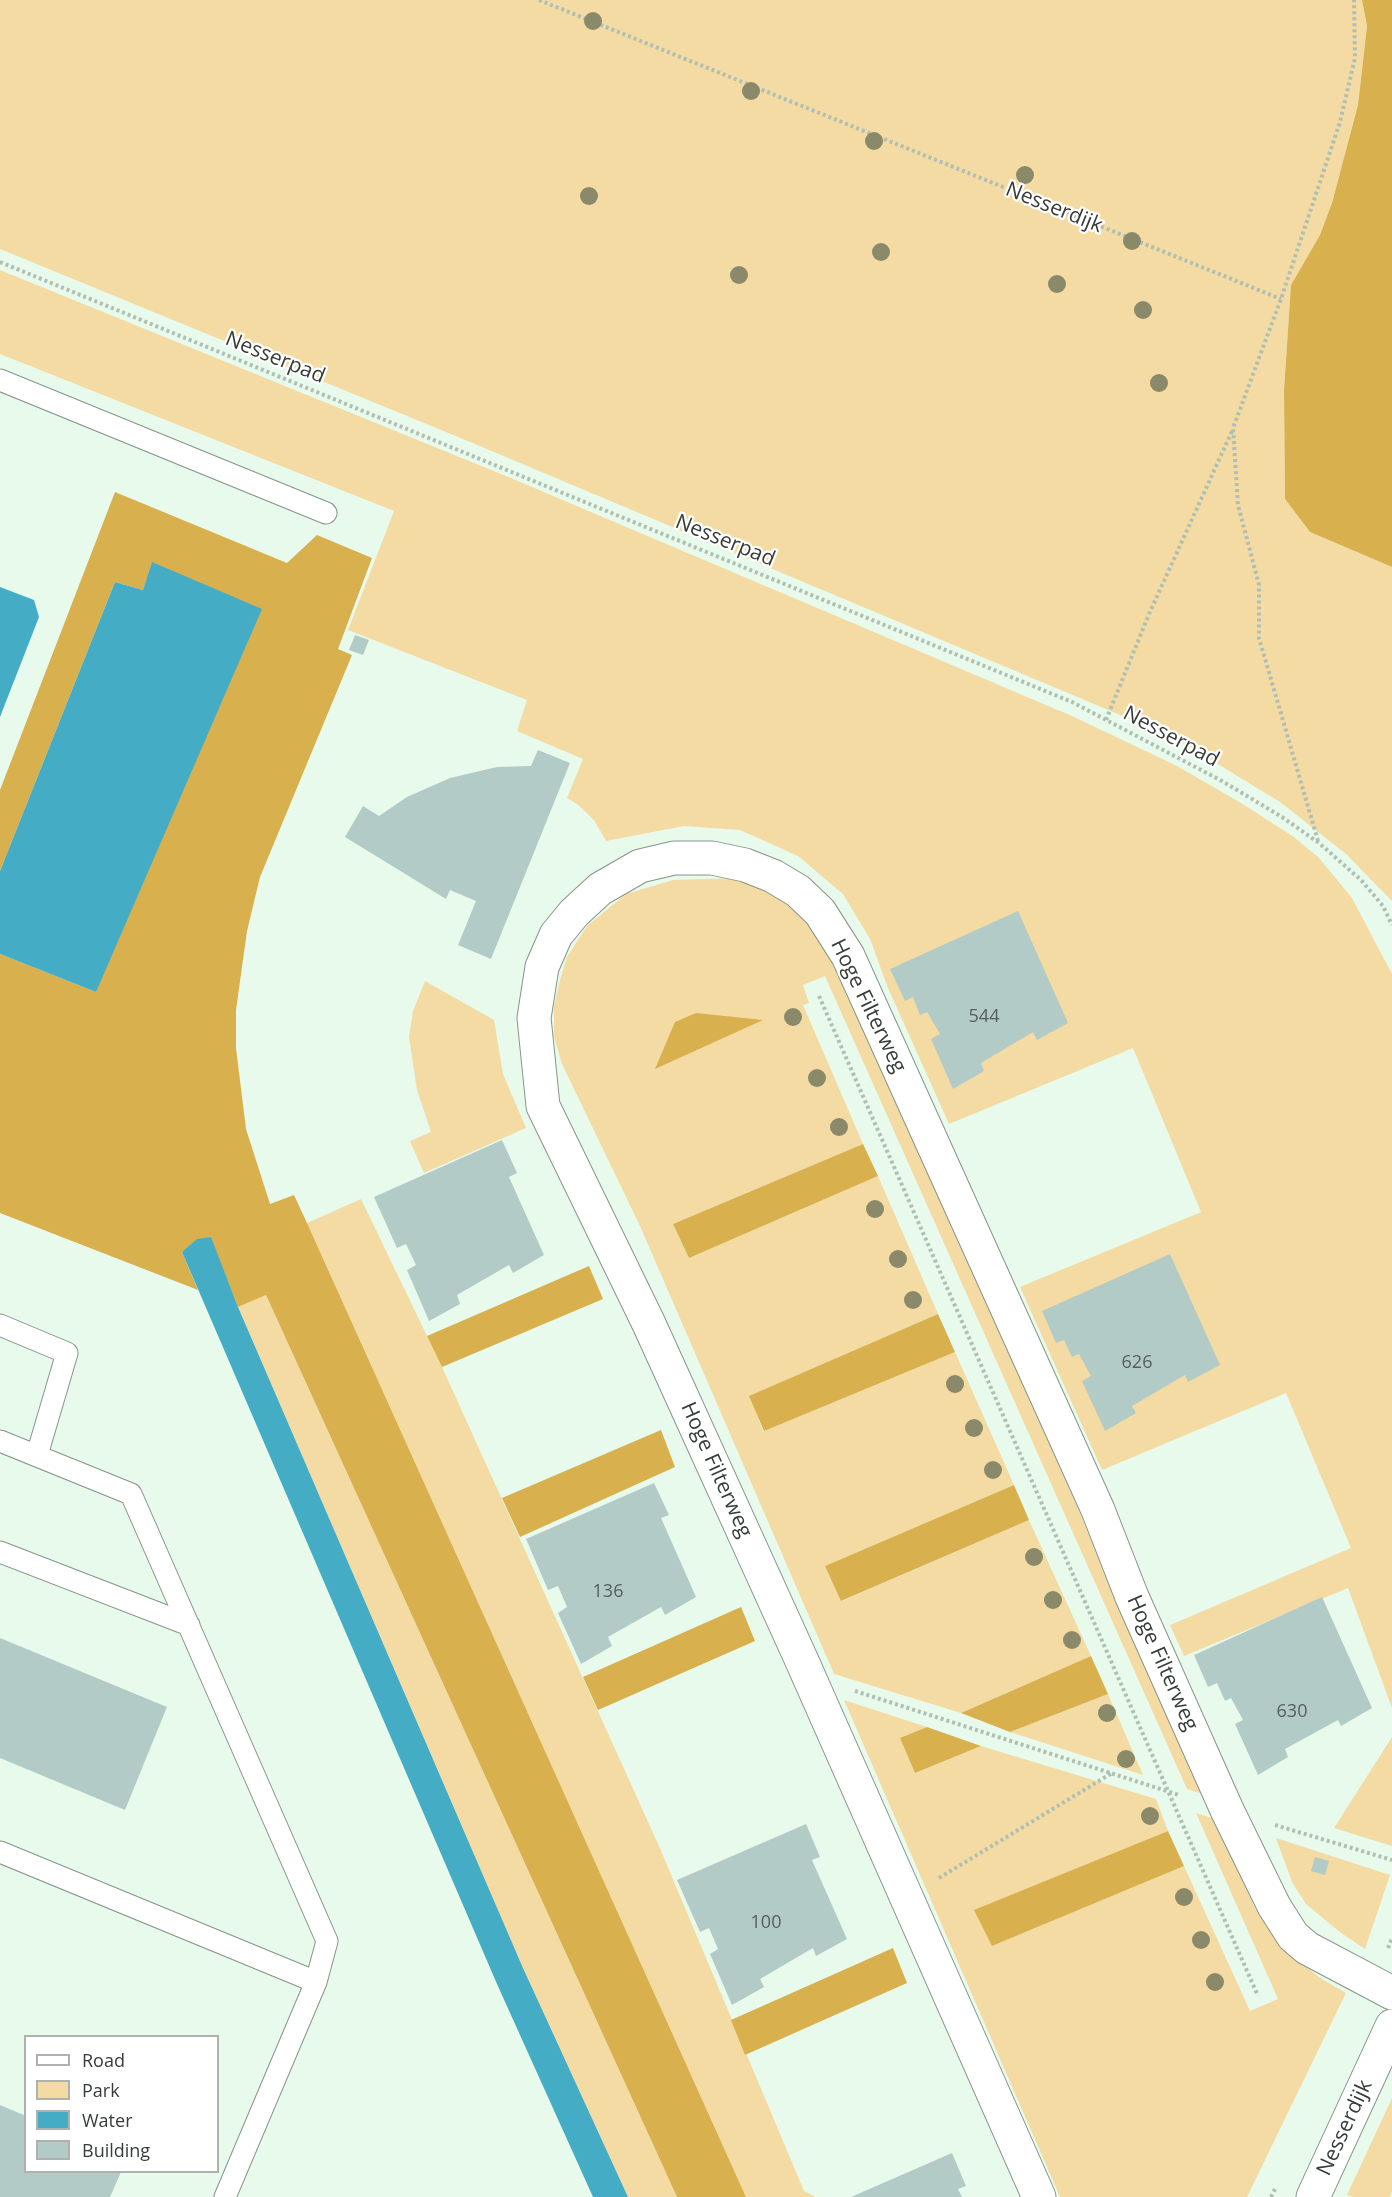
<!DOCTYPE html>
<style>
body{margin:0}
#map{position:relative;width:1392px;height:2197px;overflow:hidden;background:#e8faec;font-family:"Open Sans",sans-serif}
canvas{display:block}
.legend{position:absolute;left:24px;top:2035px;width:195px;height:138px;box-sizing:border-box;background:#fff;border:2px solid #afb1af;margin:0;padding:8px 10px;list-style:none;font-size:18px;color:#363d38}
.legend li{display:flex;align-items:center;gap:12px;height:30px}
.legend b{width:30px;border:2px solid #afb1af}
</style>
<div id="map">
<canvas width="1392" height="2197"></canvas>
<ul class="legend">
<li><b style="height:8px;background:#fff"></b>Road</li>
<li><b style="height:16px;background:#f4dba3"></b>Park</li>
<li><b style="height:16px;background:#45acc6"></b>Water</li>
<li><b style="height:16px;background:#b3cbc7"></b>Building</li>
</ul>
</div>
<script>
const ctx = document.querySelector('canvas').getContext('2d');
ctx.lineJoin = 'round';
function fillPath(path, color) {
  ctx.fillStyle = color;
  ctx.fill(path, 'evenodd');
}
function poly(rows) {
  const path = new Path2D();
  for (const r of rows) {
    path.moveTo(r[0], r[1]);
    for (let i = 2; i < r.length; i += 2) path.lineTo(r[i], r[i + 1]);
  }
  return path;
}
function stroke(path, color, width, dash) {
  ctx.strokeStyle = color;
  ctx.lineWidth = width;
  ctx.lineCap = dash ? 'butt' : 'round';
  ctx.setLineDash(dash || []);
  ctx.stroke(path);
}
function write(font, color, halo, rows, align = 'center') {
  ctx.font = font + ' "Open Sans",sans-serif';
  ctx.lineWidth = 4.5;
  ctx.setLineDash([]);
  ctx.textBaseline = 'middle';
  ctx.strokeStyle = halo;
  ctx.fillStyle = color;
  for (const [text, x, y, turn = 0] of rows) {
    ctx.save();
    ctx.translate(x, y);
    ctx.rotate((+turn || 0) * Math.PI / 180);
    ctx.textAlign = isNaN(turn) ? turn : align;
    if (halo) ctx.strokeText(text, 0, 0);
    ctx.fillText(text, 0, 0);
    ctx.restore();
  }
}
const green = poly([
 [0,0,1362,0,1367,26,1358,105,1332,203,1320,235,1291,285,1284,390,1285,499,1310,532,1392,567,1392,901,1346,854,1280,802,1175,738,451,434,0,249],
 [0,270,506,476,1072,716,1177,766,1241,803,1294,837,1319,858,1352,898,1392,974,1392,1708,1348,1588,1184,1656,1170,1625,1351,1548,1286,1393,1102,1470,1020,1287,1201,1212,1133,1048,949,1124,888,988,870,939,843,894,798,856,740,830,684,826,606,841,594,820,577,804,567,798,583,759,517,731,527,700,348,630,394,511,0,354],
 [738,878,779,895,806,918,836,963,1205,1795,1187,1789,825,976,803,985,809,1003,803,1005,863,1144,673,1224,689,1258,878,1176,938,1314,750,1396,763,1431,955,1352,1014,1485,825,1566,842,1601,1029,1520,1091,1656,961,1713,834,1674,640,1226,562,1064,554,1037,554,1006,560,980,567,957,587,926,626,894,673,880],
 [425,981,494,1020,503,1074,526,1128,424,1173,410,1141,431,1132,417,1090,409,1037,413,1011],
 [361,1199,442,1367,659,1846,804,2191,816,2197,746,2197,307,1223],
 [266,1295,677,2197,628,2197,523,1968,238,1307],
 [1108,1694,1143,1775,1010,1732],
 [844,1700,927,1727,900,1738,915,1773,981,1746,1156,1799,1168,1831,975,1910,992,1946,1184,1866,1250,2011,1278,1999,1196,1813,1215,1819,1256,1910,1284,1948,1320,1978,1346,1993,1247,2197,1060,2197],
 [1392,1737,1392,1846,1334,1828],
 [1276,1838,1390,1875,1365,1949,1341,1933,1306,1904,1292,1882],
 [1392,2098,1392,2191,1390,2197,1353,2197,1347,2195]
]);
const forest = poly([
 [1362,0,1392,0,1392,567,1310,532,1285,499,1284,390,1291,285,1320,235,1332,203,1358,105,1367,26],
 [115,492,287,563,317,535,372,558,338,649,352,655,260,877,247,931,236,1010,236,1048,246,1129,270,1204,294,1195,307,1223,746,2197,677,2197,266,1295,238,1307,210,1237,182,1252,198,1290,0,1213,0,954,96,992,152,563,143,590,115,582,0,871,0,790],
 [696,1013,763,1020,655,1069,675,1022],
 [863,1144,878,1176,689,1258,673,1224],
 [589,1266,603,1299,442,1367,427,1336],
 [938,1314,955,1352,764,1431,749,1396],
 [661,1430,675,1467,520,1537,502,1498],
 [1014,1485,1029,1520,841,1601,825,1566],
 [741,1607,755,1641,598,1710,583,1677],
 [1091,1656,1108,1694,1010,1732,961,1713],
 [927,1727,981,1746,915,1773,900,1738],
 [1168,1831,1184,1866,992,1946,974,1910],
 [893,1948,907,1983,745,2055,731,2020]
]);
const water = poly([
 [152,562,262,609,96,992,0,954,0,871,115,582,143,590],
 [0,587,34,600,39,617,0,717],
 [211,1237,238,1307,523,1968,628,2197,593,2197,497,1984,182,1252,197,1239]
]);
const building = poly([
 [355,635,369,640,363,655,349,650],
 [538,750,570,763,491,959,458,945,476,901,450,890,446,899,345,837,363,806,379,816,407,797,450,778,497,767,531,766],
 [1018,911,1068,1023,1037,1040,1033,1032,981,1063,984,1071,953,1089,931,1039,940,1034,927,1012,920,1015,913,997,905,1001,890,969],
 [502,1140,517,1173,509,1177,544,1255,513,1273,509,1265,457,1295,460,1304,429,1321,407,1270,416,1265,406,1244,397,1248,374,1197],
 [1170,1254,1220,1365,1188,1382,1185,1375,1132,1406,1136,1413,1105,1431,1082,1381,1091,1376,1079,1354,1072,1357,1064,1340,1056,1343,1042,1311],
 [654,1483,669,1515,661,1518,696,1597,665,1615,661,1607,608,1637,612,1646,581,1664,558,1613,567,1607,558,1586,548,1590,526,1539],
 [1322,1597,1372,1708,1341,1726,1338,1720,1285,1749,1288,1757,1258,1775,1235,1724,1243,1720,1231,1698,1225,1701,1217,1683,1208,1687,1194,1655],
 [0,1638,167,1707,125,1810,0,1758],
 [806,1824,820,1857,812,1860,847,1939,816,1956,813,1948,760,1979,764,1987,732,2005,710,1954,718,1949,709,1928,700,1932,677,1880],
 [1315,1857,1329,1861,1325,1875,1311,1871],
 [0,2105,26,2116,26,2172,121,2172,110,2197,0,2197],
 [952,2153,966,2186,958,2189,962,2197,851,2197]
]);
const path = poly([
 [539,0,1281,299],
 [0,262,1072,702,1222,781,1282,817,1319,843,1361,880,1383,906,1392,925],
 [1106,720,1149,614,1233,429],
 [1318,841,1259,638,1259,585,1238,505,1233,428,1281,299,1340,122,1355,58,1354,0],
 [819,996,1258,1996],
 [855,1691,1179,1795],
 [1275,1825,1392,1860],
 [939,1878,1112,1773],
 [1388,1948,1392,1938],
 [1271,2197,1275,2189]
]);
const service = poly([
 [0,380,326,513],
 [0,1325,67,1353,37,1455],
 [0,1441,131,1494,327,1941,316,1982,225,2197],
 [0,1552,189,1625],
 [0,1852,316,1982]
]);
const minor = poly([
 [1039,2197,802,1661,649,1324,543,1106,534,1018,542,967,556,935,574,913,600,889,640,866,674,858,712,858,745,865,773,876,798,891,820,912,848,956,1098,1510,1132,1597,1227,1810,1274,1906,1293,1936,1307,1948,1392,1993]
]);
const tertiary = poly([
 [1313,2197,1392,2026]
]);
const trees = [
 [593,21],
 [751,91],
 [874,141],
 [1025,175],
 [589,196],
 [1132,241],
 [881,252],
 [739,275],
 [1057,284],
 [1143,310],
 [1159,383],
 [793,1017],
 [817,1078],
 [839,1127],
 [875,1209],
 [898,1259],
 [913,1300],
 [955,1384],
 [974,1428],
 [993,1470],
 [1034,1557],
 [1053,1600],
 [1072,1640],
 [1107,1713],
 [1126,1759],
 [1150,1816],
 [1184,1897],
 [1201,1940],
 [1215,1982]
];
const numberNames = [
 ["544",984,1017],
 ["626",1137,1363],
 ["136",608,1592],
 ["630",1292,1712],
 ["100",766,1923]
];
const streetNames = [
 ["Nesserdijk",1054,208,22],
 ["Nesserpad",275,358,22],
 ["Nesserpad",725,541,22],
 ["Nesserpad",1171,737,28],
 ["Hoge Filterweg",868,1006,64],
 ["Hoge Filterweg",716,1470,66],
 ["Hoge Filterweg",1162,1663,66],
 ["Nesserdijk",1345,2128,-65]
];
fillPath(green, '#f4dba3');
fillPath(forest, '#d8b04d');
fillPath(water, '#45acc6');
fillPath(building, '#b3cbc7');
stroke(service, '#859589', 23);
stroke(minor, '#859589', 35);
stroke(tertiary, '#859589', 35);
stroke(path, '#b0bfb4', 4, [3, 3]);
stroke(service, '#fff', 21);
stroke(minor, '#fff', 33);
stroke(tertiary, '#fff', 33);
ctx.fillStyle = '#8a8a6b';
for (const [x, y] of trees) {
  ctx.beginPath();
  ctx.arc(x, y, 9, 0, 2 * Math.PI);
  ctx.fill();
}
write('18px', '#55605c', null, numberNames);
write('21px', '#363d38', '#fff', streetNames);
</script>
